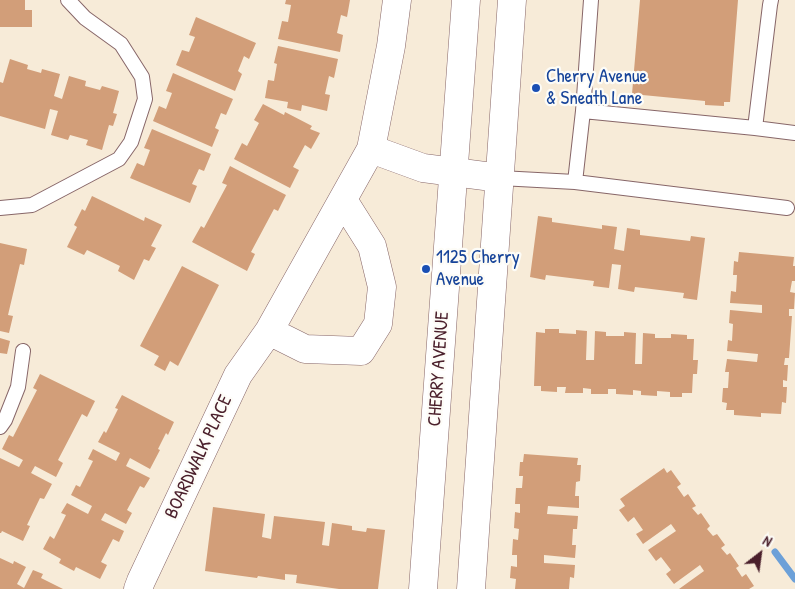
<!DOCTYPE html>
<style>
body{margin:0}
#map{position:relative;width:795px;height:589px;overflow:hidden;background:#f7ebd8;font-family:"Patrick Hand",sans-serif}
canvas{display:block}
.north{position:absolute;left:735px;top:529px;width:50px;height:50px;-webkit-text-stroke:4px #fdfcf7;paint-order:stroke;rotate:30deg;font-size:14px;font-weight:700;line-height:20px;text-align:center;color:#4a1f2b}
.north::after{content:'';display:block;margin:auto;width:18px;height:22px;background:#4a1f2b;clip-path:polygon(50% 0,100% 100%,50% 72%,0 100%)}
</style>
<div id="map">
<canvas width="795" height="589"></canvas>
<div class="north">N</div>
</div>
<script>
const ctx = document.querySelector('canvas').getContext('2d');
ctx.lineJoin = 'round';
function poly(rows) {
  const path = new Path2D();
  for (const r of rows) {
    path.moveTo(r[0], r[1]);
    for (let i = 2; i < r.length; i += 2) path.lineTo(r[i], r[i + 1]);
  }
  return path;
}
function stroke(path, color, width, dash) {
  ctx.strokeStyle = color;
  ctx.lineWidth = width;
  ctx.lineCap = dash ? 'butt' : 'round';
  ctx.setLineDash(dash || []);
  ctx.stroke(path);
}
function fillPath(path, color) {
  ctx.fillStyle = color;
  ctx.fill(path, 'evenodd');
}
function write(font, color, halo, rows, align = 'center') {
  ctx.font = font + ' "Patrick Hand",sans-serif';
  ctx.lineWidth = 4.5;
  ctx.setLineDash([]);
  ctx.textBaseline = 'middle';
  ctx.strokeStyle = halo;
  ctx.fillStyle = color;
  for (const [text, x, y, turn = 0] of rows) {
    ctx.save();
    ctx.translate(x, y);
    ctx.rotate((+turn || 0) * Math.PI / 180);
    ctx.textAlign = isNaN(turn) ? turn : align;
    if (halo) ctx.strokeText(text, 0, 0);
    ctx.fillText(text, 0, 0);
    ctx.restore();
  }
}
const stream = poly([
 [775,552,795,579]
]);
const building = poly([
 [0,0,25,0,25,10,32,10,32,27,0,27],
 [286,0,350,0,347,17,341,15,337,33,343,35,340,52,278,39,282,21,288,22,291,5,285,4],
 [640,0,738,0,730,102,724,102,724,106,705,105,705,101,632,94],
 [196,17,256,43,249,59,244,56,238,71,242,74,235,91,176,65,182,50,189,52,195,37,189,35],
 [278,46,338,59,334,78,329,76,325,94,330,95,327,111,302,105,301,111,287,108,288,102,265,98,268,80,274,81,277,64,274,63],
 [10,59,28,65,27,69,41,73,42,69,60,74,54,96,62,99,69,76,86,81,85,86,100,90,102,86,119,91,113,113,117,114,113,126,109,125,102,150,86,145,88,140,70,135,68,140,51,135,58,111,50,109,45,129,0,116,0,82,3,83],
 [173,73,233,99,226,115,221,113,215,128,219,130,212,147,153,121,159,106,166,109,172,93,166,91],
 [263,104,284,115,285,112,312,126,310,129,320,133,311,149,305,145,293,167,299,170,290,188,234,159,242,143,247,146,259,123,254,120],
 [152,129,211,154,204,171,199,169,192,184,197,186,190,203,130,178,137,163,144,166,150,150,144,148],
 [230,166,286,195,278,211,274,209,251,252,255,254,247,271,192,242,201,226,204,228,227,185,222,183],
 [92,196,144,221,145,217,162,225,151,246,156,248,149,261,144,259,134,280,118,271,120,266,87,250,84,255,67,247,77,227,74,225,82,209,85,211],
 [538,216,552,218,552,222,602,229,602,225,617,227,614,249,624,251,627,228,640,230,640,235,690,241,691,236,705,238,697,300,683,298,684,293,635,287,634,292,618,289,621,265,612,264,609,288,593,286,594,281,546,275,545,280,530,277],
 [0,243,27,249,24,265,20,264,8,315,13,316,9,333,0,331],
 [739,252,794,257,793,266,795,266,795,281,792,281,790,292,795,293,794,309,789,309,789,316,792,316,789,358,785,358,784,365,788,365,787,381,783,380,783,387,787,387,786,403,782,402,781,414,761,413,761,417,734,415,734,410,726,410,727,403,722,402,723,388,728,388,729,372,725,372,727,359,757,362,758,354,727,351,728,340,732,341,733,324,729,323,730,310,762,313,762,305,730,303,731,291,736,292,737,275,733,275,734,261,738,262],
 [182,266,219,285,178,366,170,361,165,371,154,365,159,356,140,346],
 [545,329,559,329,559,333,576,334,576,330,587,331,586,360,594,360,595,331,606,332,606,336,624,336,624,332,636,333,635,364,642,364,643,333,655,334,655,338,671,338,671,334,687,335,687,339,694,339,693,360,698,360,697,374,693,374,692,393,682,393,682,397,670,397,670,392,657,391,657,396,641,395,641,391,633,390,633,395,616,394,616,389,608,389,608,394,591,394,591,389,583,388,583,393,565,393,566,387,557,387,557,392,541,391,541,386,534,386,536,332,545,333],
 [0,338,10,341,7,354,0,353],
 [40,374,95,401,87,417,82,414,58,460,63,463,56,477,35,466,31,473,52,484,44,499,40,498,27,525,30,526,23,541,2,531,1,533,0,533,0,458,19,467,23,460,2,449,9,435,13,437,37,390,33,388],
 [122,395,174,422,168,435,166,433,158,449,160,450,150,469,130,458,126,466,150,478,144,488,140,486,127,510,132,513,126,524,105,513,101,520,124,531,119,542,113,539,101,562,107,565,100,579,76,567,74,571,59,563,61,559,43,549,50,536,54,539,66,515,61,513,67,503,88,514,92,506,71,495,76,485,80,487,93,461,88,459,93,449,116,461,120,453,98,442,104,431,106,433,118,409,115,408],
 [524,454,578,458,577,465,581,465,580,481,576,482,575,496,579,496,579,508,548,506,547,514,578,516,577,529,573,529,572,545,576,545,575,558,544,555,544,563,575,565,574,578,570,577,569,589,515,589,516,579,510,578,511,566,517,567,517,555,512,555,513,539,518,540,519,529,514,528,515,512,520,513,520,504,515,504,516,488,522,488,523,476,519,476,520,462,523,462],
 [664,468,667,473,671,470,681,484,677,487,684,497,688,494,696,506,692,508,698,515,701,513,710,526,707,529,713,536,717,534,725,545,721,548,727,555,730,553,739,566,736,568,742,577,746,574,754,586,749,589,679,589,704,571,700,565,674,584,666,574,671,570,661,557,656,561,648,550,676,531,671,524,643,544,636,534,643,530,634,517,628,522,619,510,625,506,620,499],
 [213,507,265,514,262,537,271,539,274,516,325,522,322,545,329,546,332,523,352,526,352,530,366,532,367,528,385,530,378,589,339,589,296,583,297,575,285,574,285,580,258,576,257,578,205,571],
 [0,558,13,564,14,561,26,567,17,584,24,588,33,570,43,574,41,578,63,589,0,589]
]);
const service = poly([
 [583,111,755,128,795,133],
 [755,128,770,5,771,0],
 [500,178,575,182,787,208],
 [575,182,583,111,591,0],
 [0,208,32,205,119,159,131,142,145,99,142,77,121,44,85,18,68,0],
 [0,427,5,420,18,387,23,351]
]);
const minor = poly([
 [371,149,423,168,500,178],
 [269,331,305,349,361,351,378,324,382,287,372,246,343,200],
 [138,589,141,581,238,375,269,331,371,149,391,46,397,0]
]);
const tertiary = poly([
 [423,589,466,0],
 [471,589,512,0]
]);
const markers = [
 [536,88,5,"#1a4fb4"],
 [426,269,5,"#1a4fb4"]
];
const transitNames = [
 ["Cherry Avenue",546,77],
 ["& Sneath Lane",546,99],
 ["1125 Cherry",436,258],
 ["Avenue",436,280]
];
const streetNames = [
 ["CHERRY AVENUE",439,369,-86],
 ["BOARDWALK PLACE",199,457,-65]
];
stroke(stream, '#6ca0d8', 7);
fillPath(building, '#d29e79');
stroke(service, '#876668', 16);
stroke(minor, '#876668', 29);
stroke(tertiary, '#876668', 29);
stroke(service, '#fff', 14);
stroke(minor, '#fff', 28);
stroke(tertiary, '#fff', 28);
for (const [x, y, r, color] of markers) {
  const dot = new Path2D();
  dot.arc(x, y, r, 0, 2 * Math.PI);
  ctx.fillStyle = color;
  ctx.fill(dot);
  stroke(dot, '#fdfcf7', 2);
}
write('19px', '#164399', '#fdfcf7', transitNames, 'left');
write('19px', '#4a1f2b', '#fdfcf7', streetNames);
</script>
